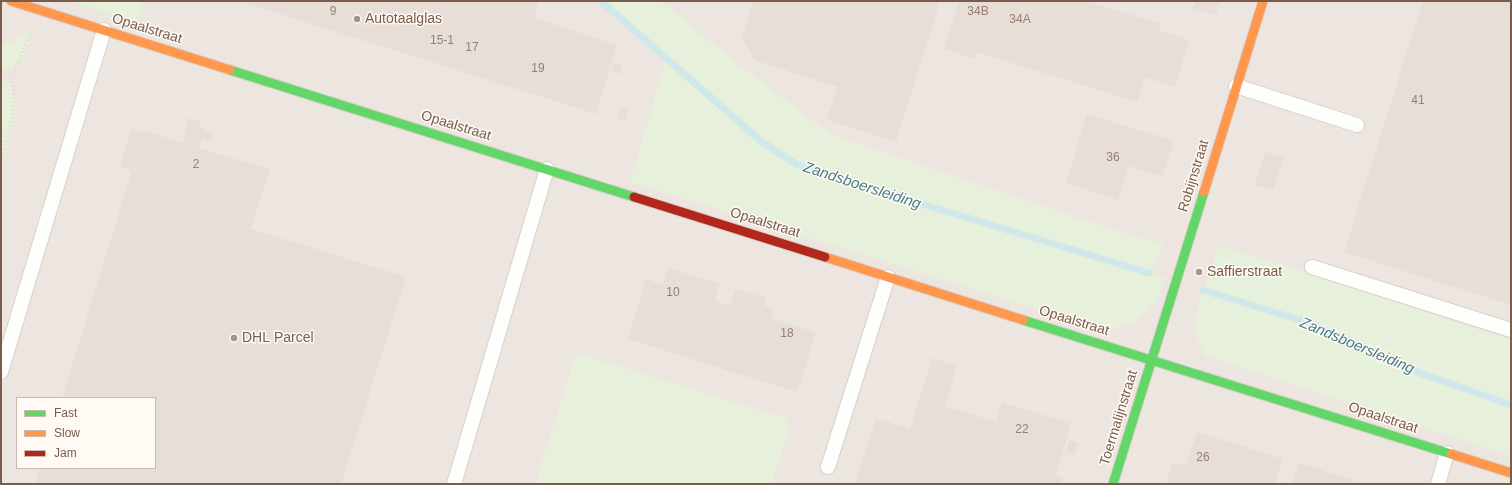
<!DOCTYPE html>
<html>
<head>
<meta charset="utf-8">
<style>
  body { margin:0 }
  #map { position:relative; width:1512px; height:485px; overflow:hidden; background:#f9f5f0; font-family:Arial,sans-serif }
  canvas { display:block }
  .frame { position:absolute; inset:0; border:2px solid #7a5c4d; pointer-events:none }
  .legend { position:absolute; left:16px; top:397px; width:140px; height:72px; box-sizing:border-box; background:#fffaf3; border:1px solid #cabbb1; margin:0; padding:5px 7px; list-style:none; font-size:12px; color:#7a5c4d }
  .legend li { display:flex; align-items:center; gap:8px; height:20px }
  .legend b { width:20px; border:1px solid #cabbb1 }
</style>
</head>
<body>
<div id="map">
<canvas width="1512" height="485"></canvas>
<div class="frame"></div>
<ul class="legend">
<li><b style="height:5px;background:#63d668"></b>Fast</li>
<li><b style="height:5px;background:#ff974d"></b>Slow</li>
<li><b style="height:5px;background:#b3261e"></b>Jam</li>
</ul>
</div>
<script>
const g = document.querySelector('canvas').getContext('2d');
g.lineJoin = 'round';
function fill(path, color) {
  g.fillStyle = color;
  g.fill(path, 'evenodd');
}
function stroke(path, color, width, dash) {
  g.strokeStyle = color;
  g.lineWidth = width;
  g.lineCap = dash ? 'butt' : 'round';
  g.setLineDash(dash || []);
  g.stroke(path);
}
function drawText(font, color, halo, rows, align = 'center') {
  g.font = font + ' Arial,sans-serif';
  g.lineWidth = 3;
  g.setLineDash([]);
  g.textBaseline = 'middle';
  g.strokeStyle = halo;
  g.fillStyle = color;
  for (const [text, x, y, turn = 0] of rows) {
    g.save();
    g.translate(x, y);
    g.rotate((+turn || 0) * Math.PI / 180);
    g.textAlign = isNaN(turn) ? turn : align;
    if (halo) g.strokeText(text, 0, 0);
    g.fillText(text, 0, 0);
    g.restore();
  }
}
const industrial = new Path2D(`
  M1,1h1510v483h-1510zM17,398h138v70h-138z`);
const green = new Path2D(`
  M72,1h72l-8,22z
  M601,1h60l63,52 106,81 257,87 77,24 -15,28 16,5 -8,23 -12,14 -12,8 -14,5h-22l-467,-146 36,-123z
  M30,30c-3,17 -6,40 -29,39v-21z
  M1,78l10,7 6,20 -10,44 -6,17z
  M1219,246l83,25 209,69v116l-307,-100 -7,-19 -2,-15 8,-32z
  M576,353l209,65 4,12 -18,54h-236z`);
const stream = new Path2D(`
  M601,1l161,141 34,22 39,15 97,28 217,66
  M1203,290l103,32 51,22 63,29 91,32`);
const building = new Path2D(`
  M239,1h300l-5,17 83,27 -21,69z
  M753,1h187l-44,141 -69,-22 11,-33 -84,-27 -12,-22z
  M959,1h127l75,23 -2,6 30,10 -14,47 -30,-10 -8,25 -160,-50 -2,7 -31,-10z
  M1196,1h24l-1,2 2,1 -1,3 -2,-1 -2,9 -23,-7z
  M1423,1h88v304l-167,-53z
  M614,63l8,2 -2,9 -9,-2z
  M621,106l8,3 -3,12 -9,-3z
  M1087,114l87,27 -12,35 -34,-10 -10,34 -52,-17z
  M187,118l14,4 -2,5 14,7 -3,8 -8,-3 -3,9 71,22 -19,59 155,48 -65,207h-306l5,-16h115v-70h-93l70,-227 -12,-4 11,-38 13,4 1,-2 39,12z
  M1265,152l18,5 -10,33 -19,-5z
  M668,268l52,16 -5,17 15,5 6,-17 30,9 -2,7 10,3 -3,10 45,15 -19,59 -169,-53 18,-60 17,6z
  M932,358l25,8 -12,40 51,16 6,-20 69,22 -16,51 8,2 -2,7h-206l21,-66 34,11z
  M1197,432l86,27 -8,25h-109l7,-22 13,4z
  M1069,440l9,3 -4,12 -8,-3z
  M1299,463l65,21h-72z`);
const path = new Path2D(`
  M1,73l11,4
  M1,161l11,-44 2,-22 -2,-18 19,-46`);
const lane = new Path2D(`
  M1236,86l121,39
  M1312,267l199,63
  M1,372l103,-342
  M828,467l60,-190
  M454,484l93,-315
  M1438,484l9,-31`);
const fast = new Path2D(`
  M230,70l404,127
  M1023,320l428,134
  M1113,484l91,-292`);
const slow = new Path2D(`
  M11,1l219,69
  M1204,192l59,-191
  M825,257l198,63
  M1451,454l60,19`);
const jam = new Path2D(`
  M634,197l191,60`);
const markers = [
  [357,19,4,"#a69286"],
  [1199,272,4,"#a69286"],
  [234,338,4,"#a69286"]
];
const numberNames = [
  ["9",333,12],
  ["34B",978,12],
  ["34A",1020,20],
  ["15-1",442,41],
  ["17",472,48],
  ["19",538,69],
  ["41",1418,101],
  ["36",1113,158],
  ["2",196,165],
  ["10",673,293],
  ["18",787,334],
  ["22",1022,430],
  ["26",1203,458]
];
const poiNames = [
  ["Autotaalglas",365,19],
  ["Saffierstraat",1207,272],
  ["DHL Parcel",242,338]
];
const streetNames = [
  ["Opaalstraat",147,29,17],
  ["Opaalstraat",456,126,17],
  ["Robijnstraat",1194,176,-73],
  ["Opaalstraat",765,223,17],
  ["Opaalstraat",1074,321,17],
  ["Toermalijnstraat",1119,418,-73],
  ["Opaalstraat",1383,418,18]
];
const waterNames = [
  ["Zandsboersleiding",862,186,18],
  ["Zandsboersleiding",1357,346,23]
];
fill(industrial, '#ede5e0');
fill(green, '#e7f0db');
stroke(stream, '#d0e8ea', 7);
fill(building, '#e6ded7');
stroke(lane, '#d7d1cb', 16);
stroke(fast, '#d9d2cb', 11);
stroke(slow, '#d9d2cb', 11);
stroke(jam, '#d9d2cb', 11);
stroke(path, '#dcd5d0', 2.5, [1, 3]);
stroke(lane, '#fefefd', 14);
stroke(fast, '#63d668', 9);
stroke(slow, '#ff974d', 9);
stroke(jam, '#b3261e', 9);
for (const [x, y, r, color] of markers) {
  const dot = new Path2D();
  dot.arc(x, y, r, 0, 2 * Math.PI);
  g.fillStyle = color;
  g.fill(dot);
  stroke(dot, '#fffaf3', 1.5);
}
drawText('12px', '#977e72', null, numberNames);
drawText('14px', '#7a5c4d', '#fffaf3', poiNames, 'left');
drawText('14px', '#7a5c4d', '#fffaf3', streetNames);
drawText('italic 15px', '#437c86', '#fffaf3', waterNames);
</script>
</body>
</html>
